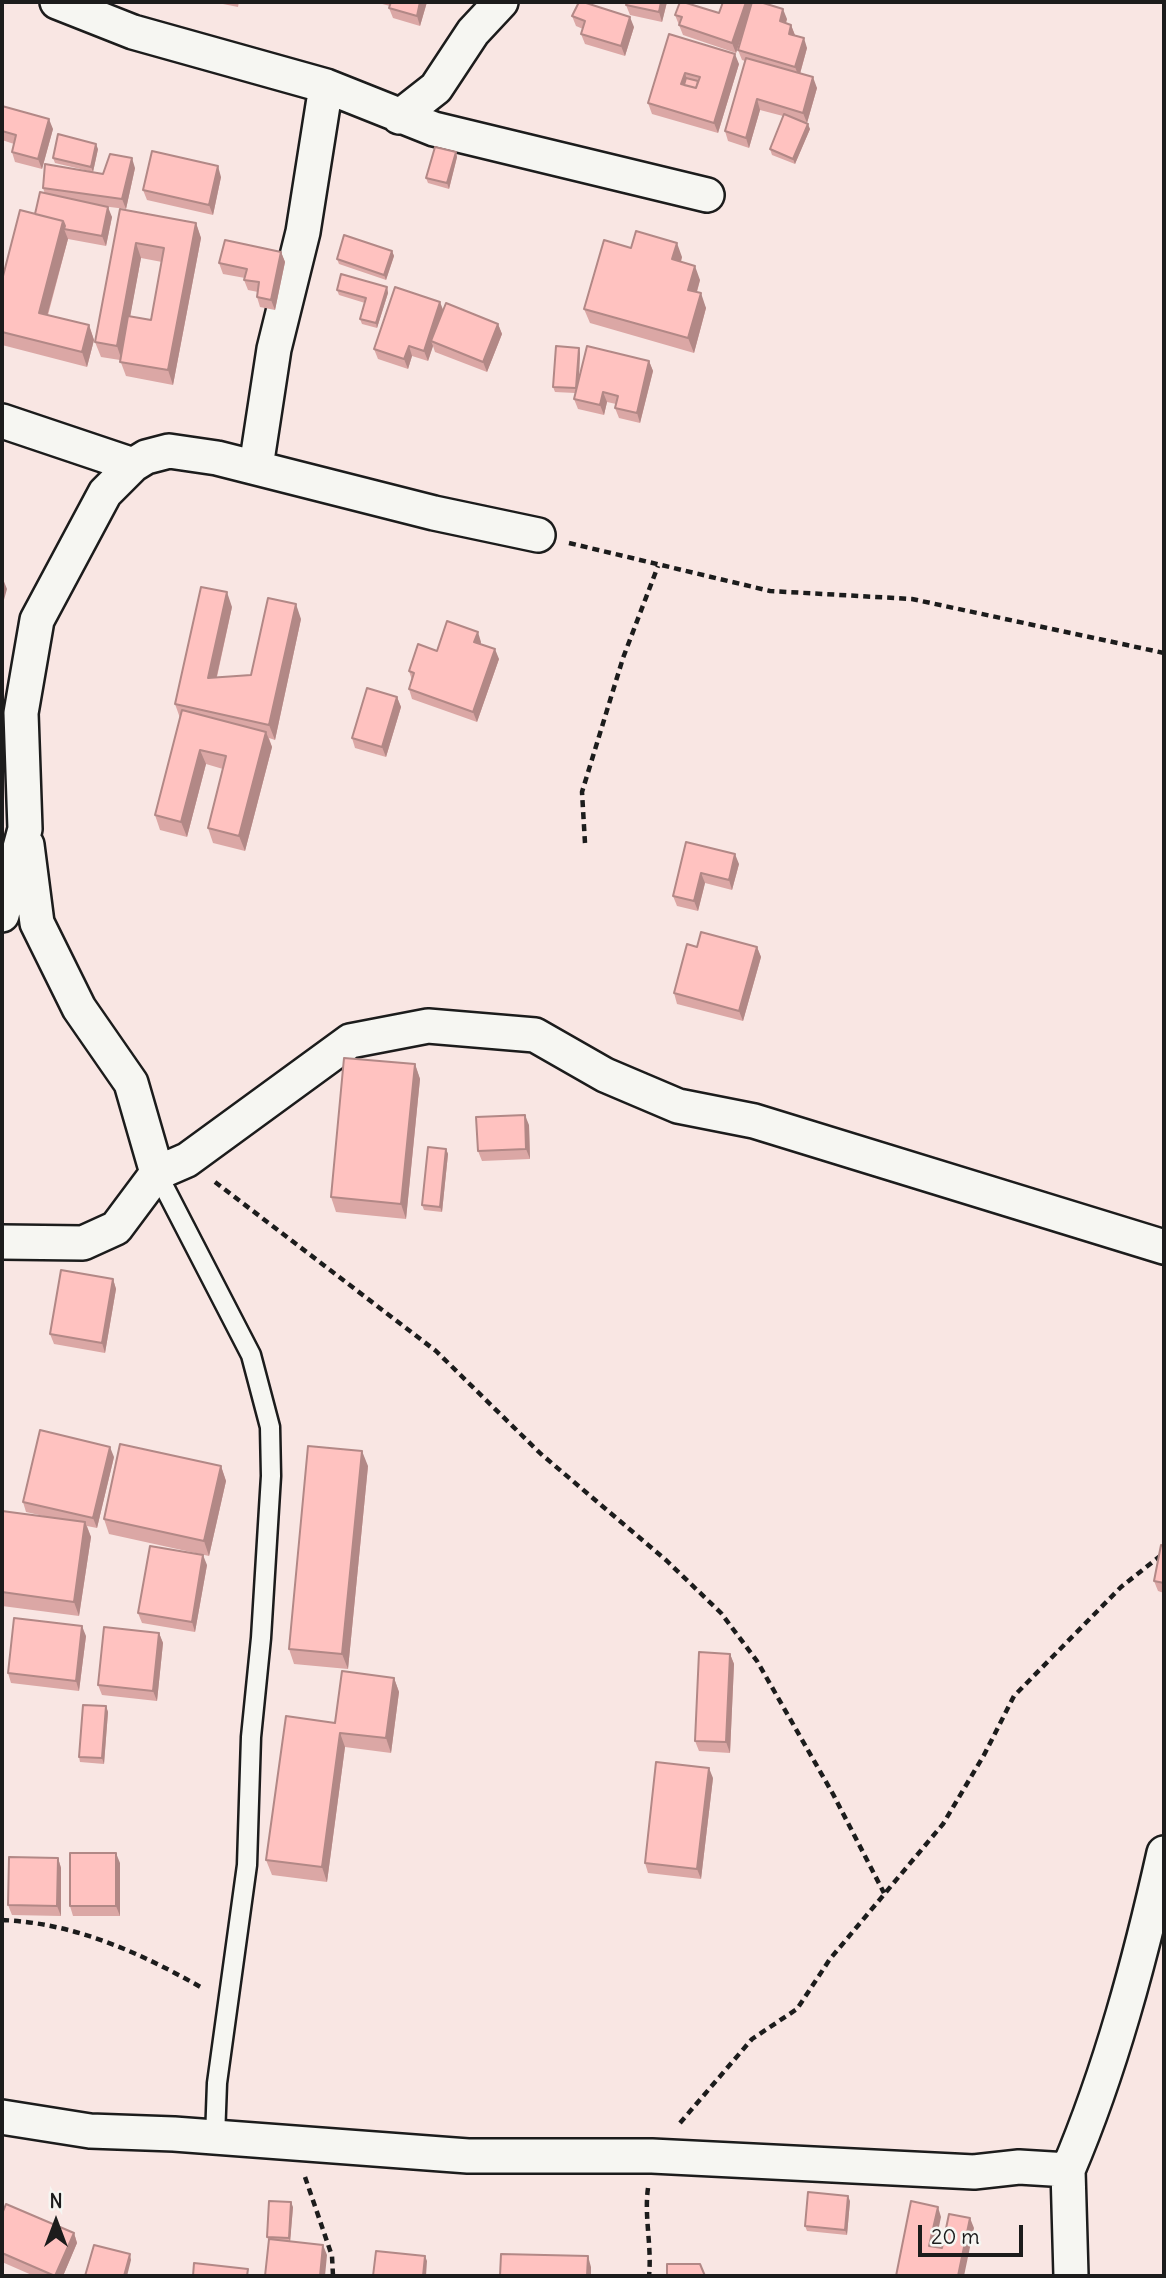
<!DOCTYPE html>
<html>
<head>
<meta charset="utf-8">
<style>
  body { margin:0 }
  #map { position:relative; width:1166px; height:2278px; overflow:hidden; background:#f9e6e3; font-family:Delius,sans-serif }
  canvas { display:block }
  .frame { position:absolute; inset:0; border:4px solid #1c1c1c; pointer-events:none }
  .north { position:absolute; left:21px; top:2187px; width:70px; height:70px; -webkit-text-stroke:5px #f6f6f2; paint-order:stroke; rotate:0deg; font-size:19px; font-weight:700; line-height:28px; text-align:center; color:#1c1c1c }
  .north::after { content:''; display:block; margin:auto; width:24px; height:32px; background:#1c1c1c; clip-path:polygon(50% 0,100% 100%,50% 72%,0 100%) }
  .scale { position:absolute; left:918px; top:2225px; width:105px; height:32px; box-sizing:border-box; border:4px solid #1c1c1c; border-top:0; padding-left:9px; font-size:21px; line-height:24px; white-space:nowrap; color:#1c1c1c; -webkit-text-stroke:5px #f6f6f2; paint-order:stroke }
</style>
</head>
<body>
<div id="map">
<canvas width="1166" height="2278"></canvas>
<div class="frame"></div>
<div class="north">N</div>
<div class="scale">20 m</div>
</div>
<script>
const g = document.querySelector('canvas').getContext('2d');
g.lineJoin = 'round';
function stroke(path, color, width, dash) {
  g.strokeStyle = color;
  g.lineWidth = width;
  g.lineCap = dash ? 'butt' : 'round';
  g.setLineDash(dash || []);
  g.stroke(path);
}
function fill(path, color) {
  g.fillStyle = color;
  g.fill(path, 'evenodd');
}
const path = new Path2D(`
  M569,543l201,48 142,8 252,54
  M585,843l-3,-51 41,-134 35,-92
  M215,1182l221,169 105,103 126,107 54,52 36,48 76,133 51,99
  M2,1920c73,3 139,33 202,69
  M680,2123l72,-84 45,-30 33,-50 113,-135 41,-69 30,-59 107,-109 43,-34
  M305,2177l27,79 1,20
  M648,2188c-4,29 4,58 1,88`);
const service = new Path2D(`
  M157,1173l94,182 19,72 1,49 -10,162 -10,99 -4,128 -30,218 -2,55`);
const minor = new Path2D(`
  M57,2l76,30 193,54 108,43 273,66
  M399,117l37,-29 37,-56 28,-30
  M2,421l131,44
  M256,467l18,-118 29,-117 23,-146
  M27,845l10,78 42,85 52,75 26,90
  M2,915l23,-86 -4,-116 16,-93 68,-127 28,-28 13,-8 23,-6 48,7 217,55 104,22
  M2,1242l81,1 33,-15 41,-55 30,-13 163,-119 78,-15 107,9 70,40 73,31 76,15 410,126
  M2,2117l88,14 84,3 294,22h184l322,16 45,-5 49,3 3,106
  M1068,2170c43,-101 72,-210 96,-317`);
const wall = new Path2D(`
  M213,2h26l-1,5z
  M375,2h52l-7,24 -27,-8 -4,-10 1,-2z
  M627,2h40l-5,20 -32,-7 -4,-10z
  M719,13l68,6 -1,4 5,2 4,11 12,12 -7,26 17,14 -10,35 -6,-2 9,8 -15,35 -23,-9 -2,-6 13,-33 -23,-6 -11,38 -21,-7 -3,-10 20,-70 -3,-1 -4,-10 9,-30 -11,33 -53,-18 -8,-20z
  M572,16l62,11 -9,29 -40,-12 -4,-10 2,-5 -7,-3z
  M669,34l70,30 -21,69 -66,-19 -4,-11z
  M2,106l51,23 -11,40 -27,-7 -3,-10 2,-8 -12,-4z
  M98,149l-5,23 -38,-9 -2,-5z
  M456,152l1,5 -8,32 -21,-6 -2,-5z
  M135,168l-9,41 -24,-3 10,11 -6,29 -38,-7 -20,76 41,10 5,15 -7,27 -85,-22v-65l43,-86 -2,-6z
  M221,177l-8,38 -66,-15 -4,-10z
  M120,209l76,14 5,15 -28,147 -47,-9 -6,-16 -19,-3 -6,-15zM141,258l21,4 -11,58 -21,-4z
  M631,248l51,9 -1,5 19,18 -3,12 9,16 -12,45 -104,-30 -6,-14z
  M392,251l2,5 -8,24 -47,-16 -2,-5z
  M281,252l4,10 -10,48 -15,-3 -3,-10 1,-5 -10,-2 -4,-10 1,-2 -22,-4 -4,-11z
  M387,287l1,6 -11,35 -15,-4 -2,-5 5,-16 -26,-8 -2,-5z
  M443,310l55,14 4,10 -15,38 -52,-20 -2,-6 -5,15 -16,-5 -4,13 -30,-10 -4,-10z
  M579,348l1,5 -1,26 70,-18 4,10 -13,52 -21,-5 -4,-10 1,-4 -9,-2 -3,13 -26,-6 -4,-10 1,-6 -20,-1 -2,-5z
  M232,607l-15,70 34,-2 50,-56 -26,121 -6,-2 3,9 -27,104 -32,-8 -5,-15 15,-59 -17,-5 -19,73 -27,-7 -5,-15 25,-97 -5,-14z
  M481,642v2l18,15 -22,63 -65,-23 -3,-10 3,-9 -3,-9 28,-20z
  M397,697l4,10 -15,50 -31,-9 -3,-10z
  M686,842l53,22 -7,26 -27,-7 -7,28 -21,-5 -4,-10z
  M697,947h60l4,10 -18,64 -66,-17 -3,-11z
  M415,1064l5,15 -14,140 -70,-7 -5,-15z
  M529,1125l1,34 -48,2 -4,-10z
  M446,1149l2,5 -6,58 -18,-2 -2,-5z
  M113,1279l3,10 -11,64 -51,-9 -4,-10z
  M114,1457l-17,71 -10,-2 4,11 -12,79 -77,-10v-95l46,6 -22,-5 -3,-10z
  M221,1466l5,15 -17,75 -100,-22 -5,-15z
  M368,1466l-20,203 -54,-5 -5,-15z
  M1164,1546v47l-6,-2 -4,-10z
  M207,1565l-12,67 -53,-9 -4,-10z
  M159,1633l4,10 -6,58 -55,-6 -4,-10z
  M86,1636l-7,55 -68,-8 -3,-10z
  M730,1654l4,10 -4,89 -31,-2 -4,-10z
  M394,1678l5,14 -8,61 -46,-6 -18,135 -55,-7 -6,-15 69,-137z
  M106,1706l2,6 -4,52 -24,-2 -1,-5z
  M713,1778l-12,101 -53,-6 -3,-10z
  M58,1858l3,10v48l-49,-1 -4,-10z
  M120,1863v53h-47l-3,-10z
  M850,2201l-3,34 -40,-4 -2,-5z
  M293,2207l-3,34 37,14 -58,-13 -2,-5z
  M2,2214l72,19 3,10 -14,33h-29l-32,-14z`);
const shadedWall = new Path2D(`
  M420,2h7l-7,24 -3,-10z
  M661,2h6l-5,20 -3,-10z
  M746,2h7l-17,51 -4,-10z
  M783,9l4,10 -4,13 -3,-11z
  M630,17l4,10 -9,29 -4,-10z
  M791,25l4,10 -2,9 -4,-10z
  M804,38l3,10 -8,29 -4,-10z
  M735,54l4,10 -21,69 -4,-10z
  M685,73l3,10 -2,7 -5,-6z
  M813,77l4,11 -10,35 -4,-10z
  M757,99l3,11 -11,38 -3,-10z
  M49,119l4,10 -11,40 -4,-10z
  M808,124l2,5 -15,35 -2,-5z
  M96,144l2,5 -5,23 -2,-5z
  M456,152l1,5 -8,32 -2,-6z
  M132,158l3,10 -9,41 -4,-10z
  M218,166l3,11 -8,38 -4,-10z
  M108,207l4,10 -6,29 -4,-10z
  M63,221l3,8h-2l4,10 -24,88 -5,-14z
  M196,223l5,15 -28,147 -5,-15z
  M136,243l5,15 -19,103 -5,-15z
  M677,243l5,14 -5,17 -5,-15z
  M392,251l2,5 -8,24 -2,-5z
  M281,252l4,10 -10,48 -4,-10z
  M695,266l5,14 -7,25 -5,-15z
  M387,287l1,6 -11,35 -1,-5z
  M701,293l5,15 -12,45 -6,-15z
  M440,302l4,10 -13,29 2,5 -5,15 -4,-10z
  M498,324l4,10 -15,38 -4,-10z
  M89,325l5,15 -7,27 -5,-15z
  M409,346l3,10 -4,13 -4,-10z
  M579,348l1,5 -2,41 -2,-6z
  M649,361l4,10 -13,52 -3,-10z
  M603,392l4,10 -3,13 -4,-10z
  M3,579l4,10 -5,18v-23z
  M227,592l5,15 -19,86 -5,-15z
  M296,604l5,15 -26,121 -6,-15z
  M478,632l3,10 -3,10 -4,-10z
  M495,649l4,10 -22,63 -4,-10z
  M397,697l4,10 -15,50 -4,-10z
  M266,732l6,15 -27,104 -6,-15z
  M200,750l6,14 -19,73 -6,-15z
  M735,854l4,10 -7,26 -3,-10z
  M701,873l4,10 -7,28 -4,-10z
  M757,947l4,10 -18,64 -4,-10z
  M415,1064l5,15 -14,140 -5,-15z
  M525,1115l4,10 1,34 -4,-10z
  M446,1149l2,5 -6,58 -2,-5z
  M113,1279l3,10 -11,64 -3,-10z
  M110,1447l4,10 -17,71 -4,-10z
  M362,1451l6,15 -20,203 -6,-15z
  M221,1466l5,15 -17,75 -5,-15z
  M85,1522l6,15 -12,79 -5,-14z
  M203,1555l4,10 -12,67 -3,-10z
  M82,1626l4,10 -7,55 -3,-10z
  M159,1633l4,10 -6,58 -4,-10z
  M730,1654l4,10 -4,89 -4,-11z
  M394,1678l5,14 -8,61 -5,-15z
  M106,1706l2,6 -4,52 -2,-6z
  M340,1733l5,14 -18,135 -5,-15z
  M709,1768l4,10 -12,101 -4,-10z
  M116,1853l4,10v53l-4,-10z
  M58,1858l3,10v48l-4,-10z
  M848,2196l2,5 -3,34 -2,-5z
  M291,2202l2,5 -3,36 -1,-5z
  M938,2207l3,10 -8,39 -4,-10z
  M970,2218l4,10 -10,48h-6z
  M74,2233l3,10 -14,33h-8z
  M323,2245l4,10 -2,21h-5z
  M130,2254l1,6 -4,16h-3z
  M425,2256l2,5 -1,15h-3z
  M588,2256l3,11v9h-4z`);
const building = new Path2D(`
  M391,2h29l-3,14 -28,-8z
  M579,2h4l47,15 -9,29 -40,-12 4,-13 -13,-5z
  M627,2h34l-2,10 -33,-7z
  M680,2h3l36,11 4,-11h23l-14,41 -53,-18 3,-8 -7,-2z
  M752,2h8l23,7 -3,12 11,4 -2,9 15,4 -9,29 -57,-17z
  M669,34l66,20 -21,69 -66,-20zM685,73l15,4 -4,11 -15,-4z
  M746,58l67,19 -10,36 -46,-14 -11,39 -21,-7z
  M686,78l12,3 -2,7 -12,-3z
  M2,106l47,13 -11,40 -26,-7 4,-17 -14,-4z
  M784,114l24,10 -15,35 -23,-10z
  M58,134l38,10 -5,23 -38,-9z
  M435,147l21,5 -9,31 -21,-5z
  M152,151l66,15 -9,39 -66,-15z
  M110,154l22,4 -10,41 -79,-11 2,-24 58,10z
  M40,192l68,15 -6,29 -38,-7 1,-3 -2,-5 -28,-7z
  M120,209l76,14 -28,147 -48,-8 8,-46 23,4 13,-72 -28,-5 -19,103 -22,-4z
  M20,210l43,11 -24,92 50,12 -7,27 -80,-20v-52z
  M636,231l41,12 -5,16 23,7 -7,24 13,3 -13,45 -104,-29 20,-69 27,8z
  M344,235l48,16 -8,24 -47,-16z
  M225,240l56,12 -10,48 -14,-3 2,-15 -15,-2 3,-11 -28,-6z
  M341,274l46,13 -11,36 -16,-4 6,-21 -29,-8z
  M395,287l45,15 -16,49 -15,-5 -5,13 -30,-10z
  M446,303l52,21 -15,38 -52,-21z
  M556,346l23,2 -3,40 -23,-1z
  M587,346l62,15 -12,52 -22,-5 3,-12 -15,-4 -3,13 -26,-6z
  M201,587l26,5 -19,86 43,-3 17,-77 28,6 -27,121 -94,-21z
  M447,621l31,11 -4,10 21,7 -22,63 -64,-23 5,-16 -5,-2 9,-27 19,7z
  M367,688l30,9 -15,50 -30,-9z
  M182,710l84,22 -27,104 -31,-8 18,-72 -26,-6 -19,72 -26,-7z
  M686,842l49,12 -6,26 -28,-7 -7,28 -21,-5z
  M701,932l56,15 -18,64 -65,-18 13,-49 10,3z
  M344,1058l71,6 -14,140 -70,-7z
  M525,1115l1,34 -48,2 -2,-34z
  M428,1147l18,2 -6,58 -18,-2z
  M61,1270l52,9 -11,64 -52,-9z
  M40,1430l70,17 -17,71 -70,-16z
  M120,1444l101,22 -17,75 -100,-22z
  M308,1446l54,5 -20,203 -53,-5z
  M2,1511l83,11 -11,80 -72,-10z
  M1161,1545l3,1v37l-10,-2z
  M150,1546l53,9 -11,67 -54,-9z
  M14,1618l68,8 -6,55 -68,-8z
  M104,1627l55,6 -6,58 -55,-6z
  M699,1652l31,2 -4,88 -31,-1z
  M342,1671l52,7 -8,60 -46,-5 -18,134 -56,-7 20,-144 49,7z
  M83,1705l23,1 -4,52 -23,-1z
  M656,1762l53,6 -12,101 -52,-6z
  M70,1853h46v53h-46z
  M9,1857l49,1 -1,48 -49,-1z
  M808,2192l40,4 -3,34 -40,-4z
  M269,2201l22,1 -2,36 -22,-1z
  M911,2201l27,6 -9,39 13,2 7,-34 21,4 -12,58h-62z
  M6,2204l68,29 -19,43 -53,-23v-39z
  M269,2239l54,6 -3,31h-55z
  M94,2245l36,9 -6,22h-39z
  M376,2251l49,5 -2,20h-50z
  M501,2254l87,2 -1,20h-87z
  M194,2263l54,6 -1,7h-54z
  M667,2264h33l5,12h-38z`);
stroke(service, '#1c1c1c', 23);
stroke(minor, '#1c1c1c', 38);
stroke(path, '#1c1c1c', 4.5, [7, 5]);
stroke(service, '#f6f6f2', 18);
stroke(minor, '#f6f6f2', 33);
fill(wall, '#dba7a5');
fill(shadedWall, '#b28886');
fill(building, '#ffc2c0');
stroke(building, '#b28886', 2);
</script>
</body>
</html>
